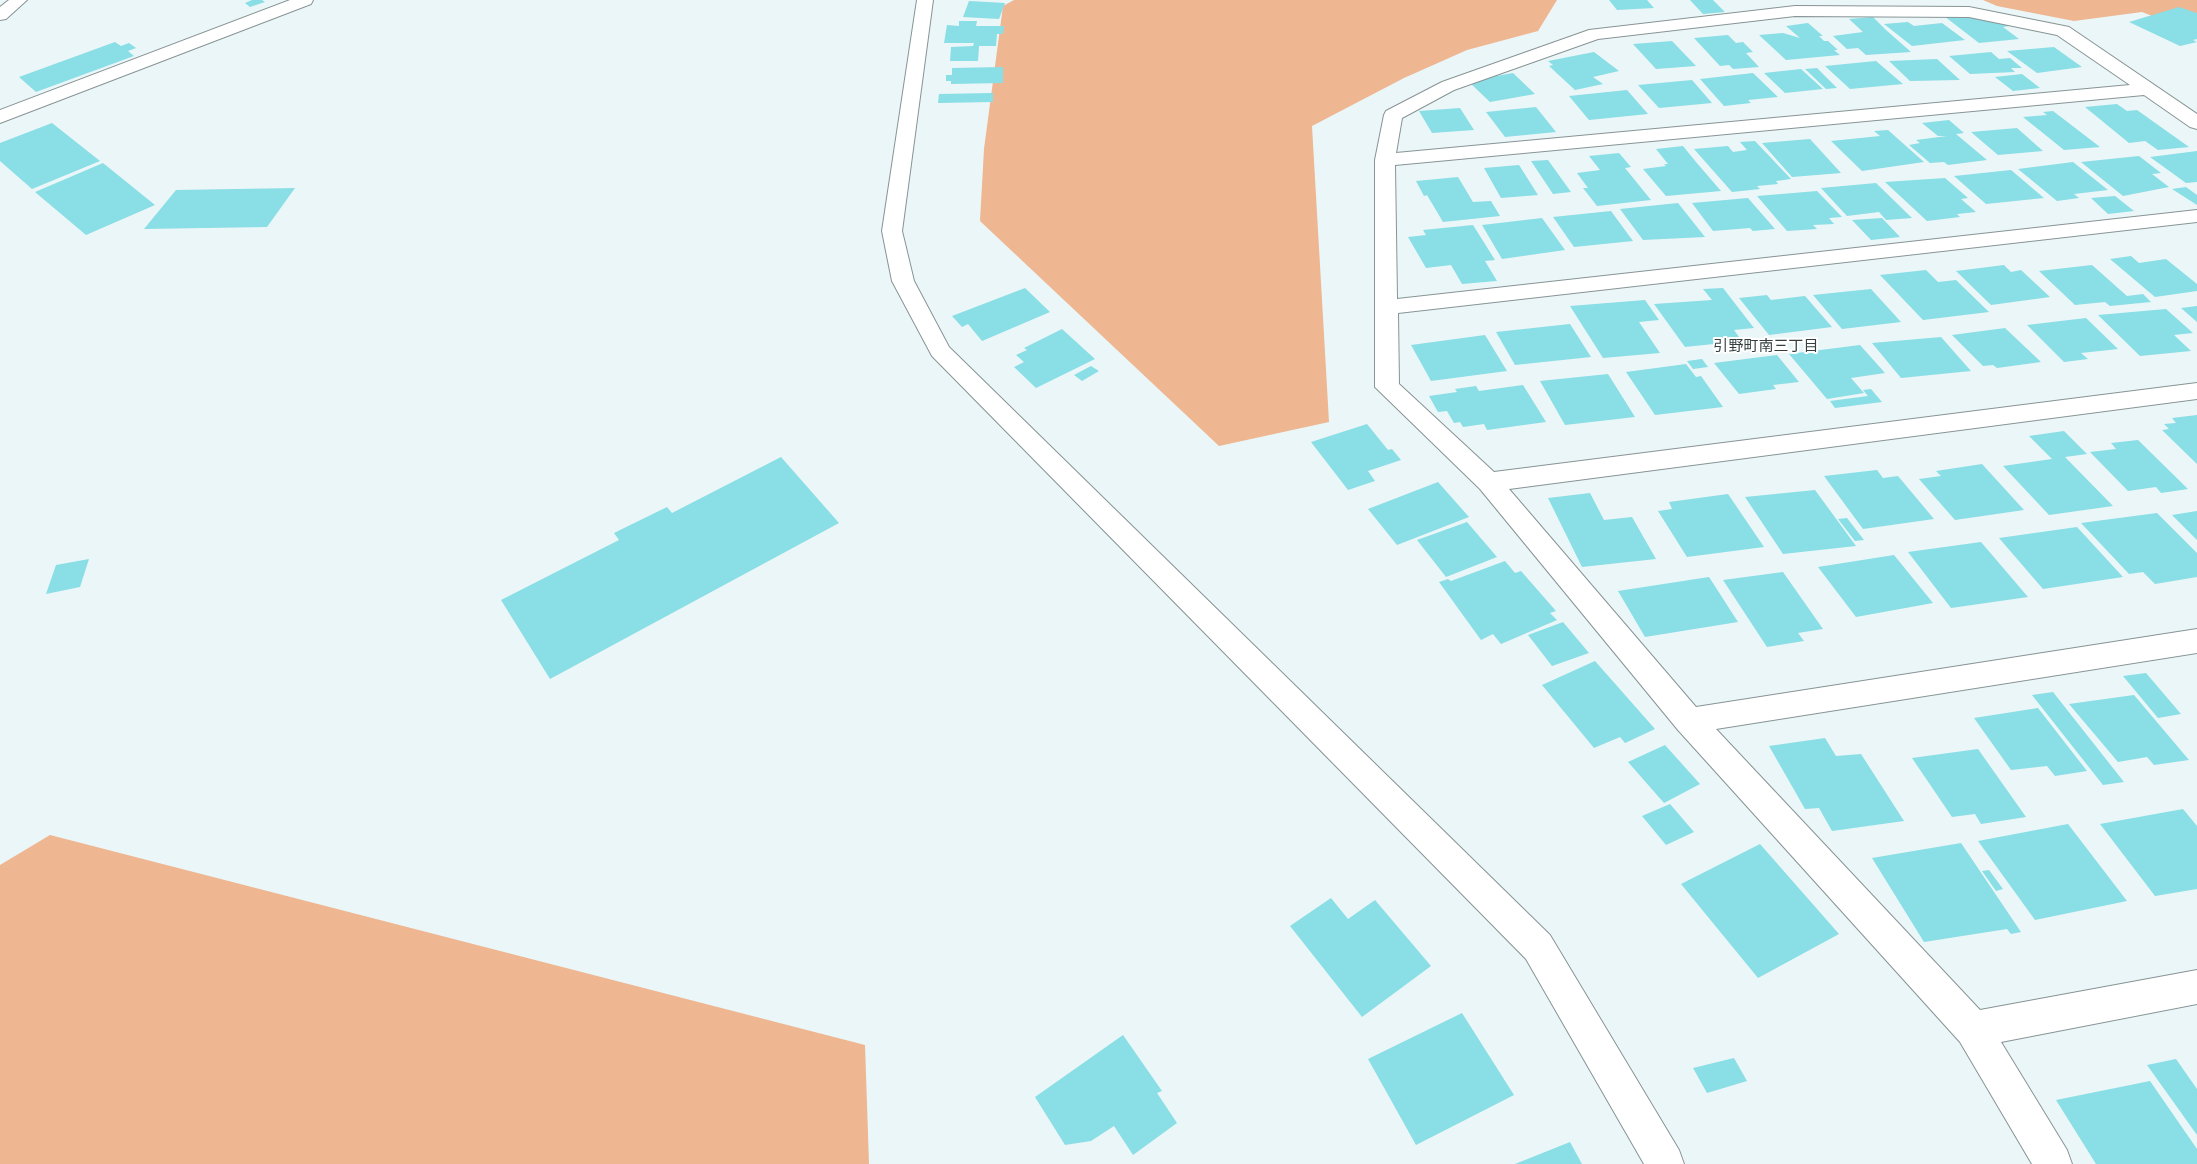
<!DOCTYPE html>
<html>
<head>
<meta charset="utf-8">
<style>
  body { margin:0 }
  canvas { display:block; background:#eaf6f7 }
</style>
</head>
<body>
<canvas width="2197" height="1164"></canvas>
<script>
const g = document.querySelector('canvas').getContext('2d');
g.lineJoin = 'round';
function fill(path, color) {
  g.fillStyle = color;
  g.fill(path, 'evenodd');
}
function stroke(path, color, width, dash) {
  g.strokeStyle = color;
  g.lineWidth = width;
  g.lineCap = dash ? 'butt' : 'round';
  g.setLineDash(dash || []);
  g.stroke(path);
}
function drawText(font, color, halo, rows, align = 'center') {
  g.font = font + ' Signika,"Noto Sans JP",sans-serif';
  g.lineWidth = 4;
  g.setLineDash([]);
  g.textBaseline = 'middle';
  g.strokeStyle = halo;
  g.fillStyle = color;
  for (const [text, x, y, turn = 0] of rows) {
    g.save();
    g.translate(x, y);
    g.rotate((+turn || 0) * Math.PI / 180);
    g.textAlign = isNaN(turn) ? turn : align;
    if (halo) g.strokeText(text, 0, 0);
    g.fillText(text, 0, 0);
    g.restore();
  }
}
const forest = new Path2D(`
  M1014,0h543l-19,31 -71,19 -63,28 -92,48 17,296 -110,24 -239,-225 4,-72 19,-143z
  M1983,0h214v34l-55,-22 -68,9 -77,-15z
  M50,835l815,210 4,119h-869v-299z`);
const building = new Path2D(`
  M252,0h10l3,2 -15,5 -5,-4z
  M1609,0h38l7,8 -37,2z
  M1690,0h23l12,12 -22,2z
  M969,1l36,2 -6,16 -36,-2z
  M2179,7l18,6v26l-4,1 4,2 -17,4 -51,-24z
  M1982,12l19,8 8,6 -6,1 16,12 -40,4 -35,-27z
  M1873,17l13,13 25,22 -45,3 -8,-7 -11,1 -14,-13 30,-4 -14,-13z
  M959,21h18l-1,5h28l-1,8h-6l-1,12h-17l-1,15h-28l1,-14 22,-1 1,-3h-30l3,-18 12,1z
  M1908,22l6,4 28,-3 23,17 -53,6 -28,-22z
  M1808,23l15,13h-4l5,5h4l10,9h-4l6,5 -54,5 -27,-25 24,-2 17,5 -14,-12z
  M1728,35l8,8 7,-1 10,10 -7,1 13,14 -26,2 -4,-4 -9,1 -26,-28z
  M1672,41l24,25 -40,3 -23,-25z
  M115,42l6,4 8,-3 7,5 -8,3 6,5 -98,36 -17,-15z
  M2054,47l28,20 -45,6 -30,-22z
  M1594,52l25,19 -26,6 10,7 -28,6 -26,-24 4,-1 -5,-4z
  M1991,52l8,7 11,-1 12,10h-11l4,4 -45,2 -21,-18z
  M1937,59l23,21 -50,1 -21,-20z
  M1876,61l27,23 -53,5 -25,-23z
  M1003,67v16l-52,1v-3h-5v-6h6v-7z
  M1817,68l20,20 -11,1 -21,-20z
  M1801,69l22,20 -38,4 -21,-20z
  M1513,73l22,21 -45,8 -22,-21z
  M1753,73l25,24 -30,3 3,3 -27,3 -24,-27z
  M2022,74l18,14 -27,3 -18,-14z
  M1692,80l20,23 -53,5 -21,-23z
  M1627,90l21,24 -59,6 -20,-24z
  M993,93v9l-55,1 1,-9z
  M2117,104l10,7 10,-1 52,37 -31,3 -13,-9 -16,2 -44,-36z
  M1536,107l20,25 -51,5 -19,-25z
  M1460,108l14,22 -42,3 -13,-22z
  M2053,111l47,36 -36,3 -41,-33 24,-2 -4,-3z
  M1949,120l15,13 -8,1 31,26 -39,5 -4,-3 -14,1 -21,-18 11,-2 -4,-3 31,-4h-9l-16,-13z
  M52,123l48,38 -68,28 -32,-28v-18z
  M2017,128l26,23 -45,4 -27,-23z
  M1888,130l36,32 -62,9 -31,-30 49,-5 -6,-5z
  M1810,139l31,34 -49,4 -30,-34z
  M1755,141l36,38 -15,2 2,3 -21,2 3,3 -28,3 -38,-43 34,-3 5,6 14,-2 -7,-8z
  M1683,146l13,16 25,29 -55,5 -23,-27 23,-3 -2,-2h4l-12,-15z
  M2197,151v31l-11,1 -36,-26z
  M1619,153l12,14 -6,1 26,32 -54,6 -14,-18h5l-11,-15 23,-3 -11,-14z
  M2139,156l22,17 -9,1 17,13 -46,9 -42,-34z
  M1548,160l23,32 -18,2 -22,-33z
  M2073,162l35,28 -34,4 5,4 -22,3 -39,-32z
  M103,163l52,42 -69,30 -51,-43z
  M1519,165l19,30 -37,3 -17,-30z
  M2011,170l33,28 -58,6 -32,-28z
  M1458,177l15,25 18,-1 9,15 -57,6 -16,-27 -3,1 -8,-15z
  M1945,178l23,20 -7,1 15,13 -19,2 3,3 -33,4 -42,-39z
  M1876,183l36,35 -26,2 -7,-8 -32,4 -26,-28z
  M2186,187l11,8v10l-25,-16z
  M295,188l-28,39 -123,2 32,-39z
  M1817,191l25,26 -13,1 5,6 -21,1 4,4 -30,2 -30,-35z
  M2115,196l19,15 -26,3 -17,-16z
  M1748,198l27,31 -22,2 -3,-3 -37,3 -21,-28z
  M1678,203l27,34 -62,3 -23,-31z
  M1611,211l22,30 -59,6 -21,-30z
  M1542,218l23,32 -63,9 -20,-34z
  M1882,218l18,19 -29,3 -19,-20z
  M1473,225l22,35 -10,1 12,20 -35,3 -11,-19 -25,3 -18,-31 18,-2 -3,-5z
  M2131,256l8,7 27,-4 31,25v7l-42,6 -45,-38z
  M2004,265l7,7 10,-2 29,27 -59,8 -35,-34z
  M2092,265l35,31 16,-2 8,8 -41,4 -5,-4 -30,3 -36,-34z
  M1926,270l12,12 18,-2 33,32 -66,8 -43,-45z
  M1025,288l25,24 -68,29 -14,-17 -6,3 -10,-11z
  M1723,288l31,40 -20,2 8,11 -57,6 -31,-43 58,-4 -9,-11z
  M1871,289l30,33 -59,7 -29,-34z
  M1767,295l4,5 34,-4 27,31 -63,8 -30,-37z
  M1645,300l14,20 -20,2 21,31 -57,5 -33,-52z
  M2197,306v16l-16,-14z
  M2166,309l27,24 -19,2 17,16 -51,5 -42,-41z
  M2086,318l32,31 -37,4 7,6 -24,3 -37,-37z
  M1570,324l21,33 -76,8 -19,-33z
  M2005,328l36,34 -44,6 -4,-3 -10,1 -31,-31z
  M1062,329l33,30 -59,29 -22,-21 10,-5 -8,-7 11,-5 -3,-2z
  M1485,335l22,36 -76,10 -20,-36z
  M1941,337l30,34 -70,7 -29,-35z
  M1860,345l25,28 -34,5 13,15 -37,6 -38,-45z
  M1777,355l22,27 -26,3 3,4 -37,5 -25,-31z
  M1702,359l6,8 -15,2 -6,-8z
  M1686,364l10,13 5,-1 22,31 -68,8 -29,-43z
  M1091,366l8,5 -17,10 -8,-6z
  M1608,374l27,43 -70,8 -25,-44z
  M1523,385l23,37 -59,8 -3,-6 -21,3 -3,-5 -6,1 -7,-12 -9,1 -9,-16 28,-4 -2,-3 21,-3 3,5z
  M1871,389l11,13 -47,6 -5,-7 38,-5 -5,-6z
  M2197,415v49l-35,-34 7,-1 -5,-5 12,-1 -4,-5z
  M1367,424l21,26 4,-1 9,11 -33,11 7,10 -27,9 -37,-48z
  M2064,431l23,23 -22,3 48,49 -64,9 -46,-49 49,-7 -23,-23z
  M2138,440l50,49 -27,4 -5,-6 -28,4 -38,-39 26,-3 -5,-6z
  M781,457l58,66 -289,156 -49,-79 118,-60 -5,-7 53,-26 5,6z
  M1982,464l42,46 -69,10 -36,-41 22,-3 -5,-5z
  M1877,470l6,8 15,-2 36,43 -71,10 -39,-53z
  M1438,482l31,35 -72,28 -29,-36z
  M1815,490l41,56 -73,8 -38,-57z
  M1590,493l14,27 28,-3 24,42 -74,8 -34,-69z
  M1728,494l36,53 -77,10 -29,-46 14,-2 -3,-7z
  M2197,511v29l-25,-25z
  M2157,513l40,40v24l-42,7 -12,-12 -14,2 -48,-51z
  M1847,518l17,22 -9,1 -17,-22z
  M1467,522l30,35 -51,20 -29,-37z
  M2077,527l46,50 -80,12 -44,-51z
  M1981,542l47,55 -77,11 -43,-56z
  M1894,555l39,48 -77,14 -38,-50z
  M89,559l-9,28 -34,7 10,-29z
  M1505,561l10,12 6,-2 35,40 -6,2 7,7 -56,24 -8,-10 -12,6 -42,-58 9,-3 3,2z
  M1783,572l40,57 -25,4 6,8 -37,6 -44,-67z
  M1709,577l29,45 -93,15 -27,-46z
  M1563,622l26,31 -37,13 -24,-31z
  M1595,661l60,68 -30,14 -5,-6 -26,11 -52,-63z
  M2146,673l35,41 -23,4 -35,-42z
  M2053,692l71,90 -21,3 -71,-90z
  M2134,695l55,65 -35,5 -7,-8 -29,5 -49,-58z
  M2038,708l49,63 -32,5 -8,-10 -36,4 -37,-52z
  M1825,738l11,18 25,-2 43,67 -72,10 -13,-23 -14,1 -36,-63z
  M1665,745l35,39 -36,19 -36,-41z
  M1978,749l48,68 -45,7 -6,-10 -23,3 -40,-59z
  M1670,804l24,28 -28,13 -24,-29z
  M2183,809l14,17v63l-42,7 -55,-72z
  M2068,824l59,77 -92,19 -57,-79z
  M1961,843l60,89 -10,2 -4,-5 -83,13 -52,-84z
  M1760,844l79,90 -81,44 -77,-94z
  M1989,870l14,19 -7,2 -14,-20z
  M1331,898l17,21 27,-19 56,66 -69,51 -72,-91z
  M1462,1013l52,82 -98,50 -48,-86z
  M1123,1035l39,56 -5,2 20,30 -44,32 -19,-29 -23,15 -26,4 -30,-48z
  M1734,1058l13,23 -40,12 -14,-25z
  M2176,1059l21,30v46l-50,-70z
  M2150,1081l47,68v15h-101l-40,-64z
  M1570,1142l12,22h-67z`);
const street = new Path2D(`
  M9,0h18l-21,19 -6,1v-13z
  M290,0h23l-2,4 -311,119v-13z
  M917,0h16l-31,231 12,50 35,66 601,588 129,215 5,14h-40l-118,-205 -594,-603 -40,-75 -10,-50z
  M1795,6l174,1 100,20 128,87v15l-7,-2 -46,-32 -749,70 2,134 800,-89v12l-799,91 1,71 95,88 703,-89v16l-688,90 187,218 501,-78v24l-481,76 264,281 217,-40v34l-196,38 66,108 5,14h-40l-72,-122 -282,-312 -198,-241 -105,-102v-227l9,-45 2,-4 56,-29 147,-52zM1795,16l174,1 88,18 73,50 -734,68 6,-35 52,-28 144,-51z`);
const neighbourhoodNames = [
  ["引野町南三丁目",1766,347]
];
fill(forest, '#eeb691');
fill(building, '#8adee5');
stroke(street, '#889495', 2);
fill(street, '#fff');
drawText('15px', '#353f40', '#fff', neighbourhoodNames);
</script>
</body>
</html>
